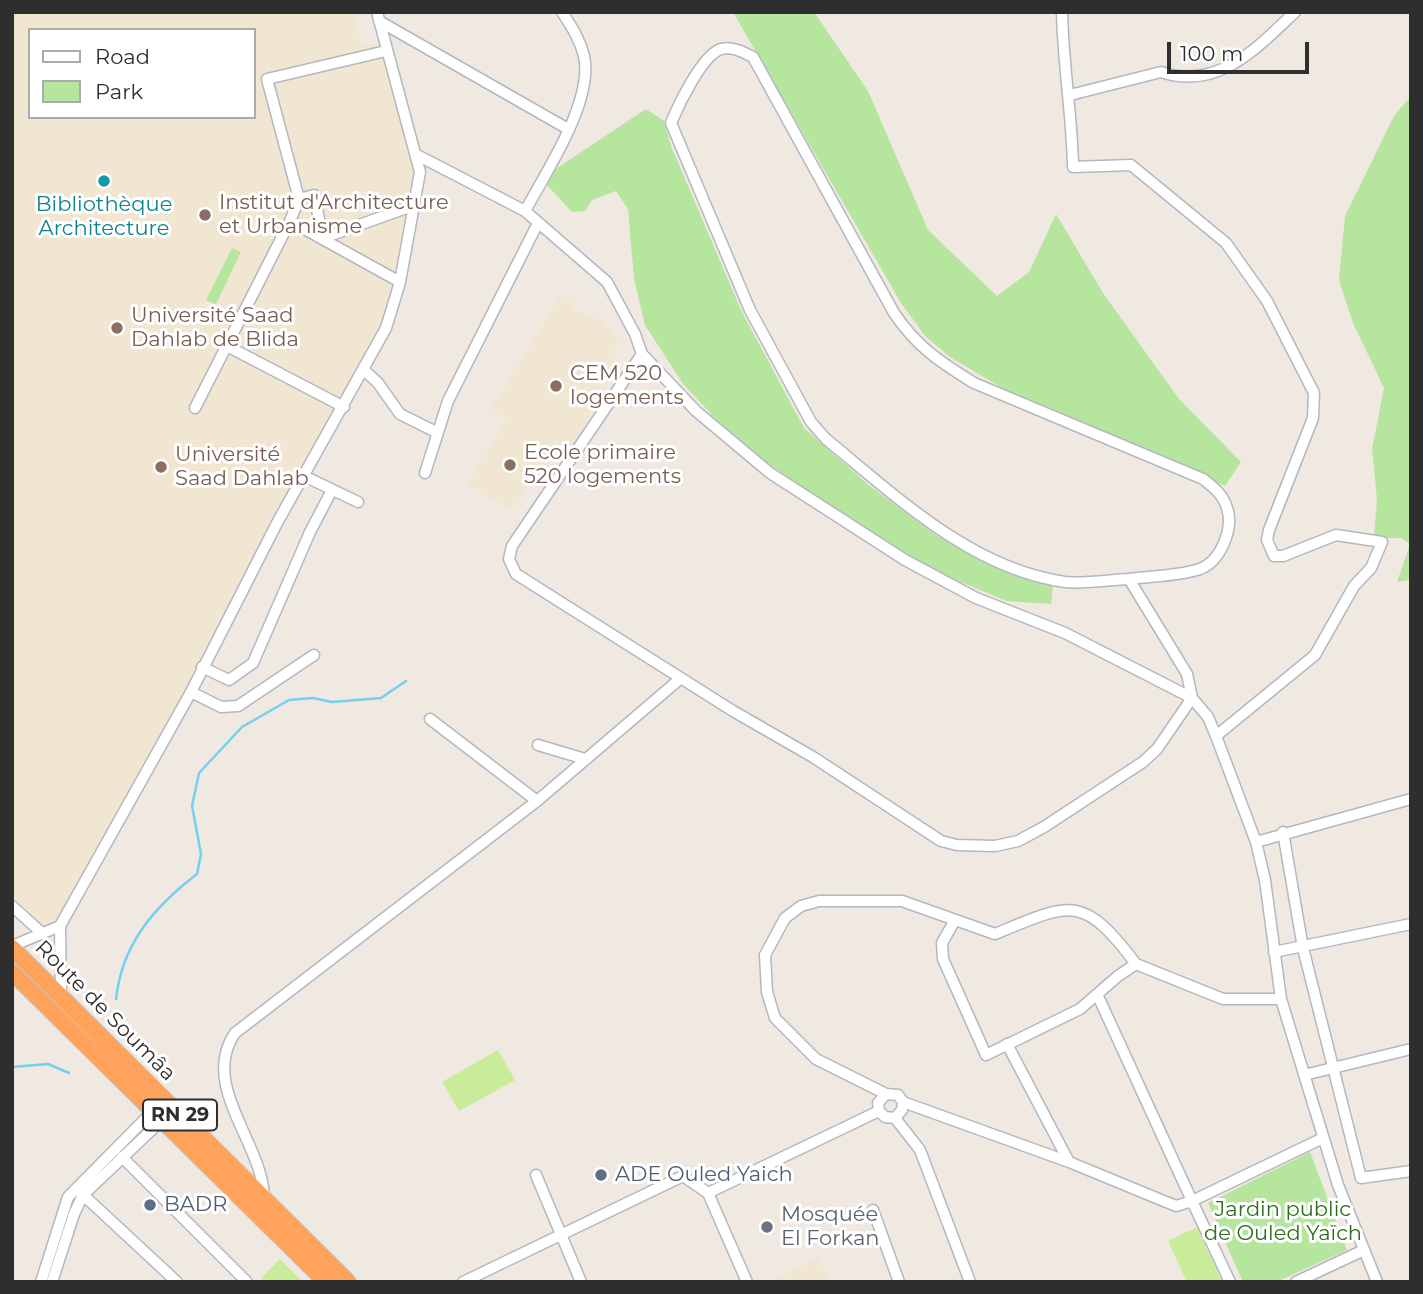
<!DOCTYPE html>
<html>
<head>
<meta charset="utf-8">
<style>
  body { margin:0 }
  #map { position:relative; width:1423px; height:1294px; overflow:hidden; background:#efe9e1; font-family:Montserrat,sans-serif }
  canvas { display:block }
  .frame { position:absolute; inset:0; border:14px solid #2e2e2e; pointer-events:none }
  .legend { position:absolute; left:28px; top:28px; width:228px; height:91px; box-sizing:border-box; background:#fff; border:2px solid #ababab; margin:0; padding:9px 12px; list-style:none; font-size:21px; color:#2e2e2e }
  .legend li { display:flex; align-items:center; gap:14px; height:35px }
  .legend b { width:35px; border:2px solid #ababab }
  .scale { position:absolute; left:1167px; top:42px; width:142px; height:32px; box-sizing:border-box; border:4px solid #2e2e2e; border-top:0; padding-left:9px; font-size:21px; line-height:24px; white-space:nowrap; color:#2e2e2e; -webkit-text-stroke:5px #fff; paint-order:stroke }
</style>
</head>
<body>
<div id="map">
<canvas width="1423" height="1294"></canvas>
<div class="frame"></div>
<ul class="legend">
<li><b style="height:9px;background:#fff"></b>Road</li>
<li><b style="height:19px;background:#b6e59e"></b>Park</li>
</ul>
<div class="scale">100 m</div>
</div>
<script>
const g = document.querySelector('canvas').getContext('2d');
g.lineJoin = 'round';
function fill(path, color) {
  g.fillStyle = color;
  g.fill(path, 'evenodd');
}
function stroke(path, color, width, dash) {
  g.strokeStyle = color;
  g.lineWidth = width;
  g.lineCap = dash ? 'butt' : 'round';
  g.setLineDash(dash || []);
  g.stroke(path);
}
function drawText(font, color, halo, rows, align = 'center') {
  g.font = font + ' Montserrat,sans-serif';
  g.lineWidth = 6;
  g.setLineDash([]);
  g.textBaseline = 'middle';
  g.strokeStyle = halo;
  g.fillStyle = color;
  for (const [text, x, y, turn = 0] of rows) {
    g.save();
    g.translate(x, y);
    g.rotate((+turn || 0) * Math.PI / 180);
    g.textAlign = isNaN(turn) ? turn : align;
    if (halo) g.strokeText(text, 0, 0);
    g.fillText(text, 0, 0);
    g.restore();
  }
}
const education = new Path2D(`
  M12,12h340l10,35 21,-5 37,130 -34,156 -326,598 -17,8 -31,-28zM30,30h224v87h-224z
  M560,296l12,6v6l28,12 17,17 -2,2 5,4 -7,10 6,9 -48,86 -14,-8 -46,71 -43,-27 38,-65 -15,-10z
  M819,1258l10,24h-64z`);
const green = new Path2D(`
  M733,12h81l54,79 60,139 69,66 32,-24 27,-58 47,79 76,106 62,63 -16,24 -216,-94 -59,-35 -24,-20 -25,-34z
  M1411,96v484l-14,2 13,-38 -8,-6h-28l3,-39 -5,-50 12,-61 -31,-65 -14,-43 6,-64 49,-100z
  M646,109l18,12 7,25 70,164 63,118 66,58 67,50 84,41 32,8 -2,19 -44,-3 -66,-27 -59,-32 -123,-85 -44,-39 -32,-34 -38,-59 -11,-46 -6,-70 -12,-18 -24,9 -7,11 -13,1 -26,-28 8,-14z
  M232,248l9,4 -25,52 -10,-4z
  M1310,1152l37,98 -71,32h-33l-35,-79z`);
const pitch = new Path2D(`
  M498,1050l17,30 -56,31 -17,-29z
  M1197,1227l25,55h-35l-19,-41z
  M280,1259l23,23h-37l-5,-4z`);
const stream = new Path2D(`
  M116,999c6,-55 38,-92 81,-125l4,-20 -9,-48 7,-33 43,-46 47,-27 24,-2 19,4 49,-4 25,-17
  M12,1067l36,-3 21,9`);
const minor = new Path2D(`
  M1062,12c1,52 10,102 11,155l58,-2 95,78 41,58 47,92 -1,25 -44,112 -2,10 7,16h9l53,-21 46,7 -11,26 -17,18 -39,69 -99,81
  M379,21l189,108
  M386,51l-119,28 32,120 -9,22 110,61
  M1070,95l91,-23c57,19 96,-24 134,-60
  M417,155l108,56 82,71 28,52 7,20 54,57 74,62 135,87 71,38 89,35 127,65 16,19 8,19 40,106 9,38 16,119 57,186 39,97
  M299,199l15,-4 9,43 89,-32
  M525,211c21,-39 69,-110 59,-155 -4,-17 -13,-30 -22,-44
  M227,346l117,61
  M642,354l-130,192 -3,13 7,15 217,137 80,46 128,84 16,4 38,1 23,-5 26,-14 99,-65 14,-13 35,-51 -5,-24 -58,-95c22,-3 50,-3 71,-10 21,-8 34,-41 27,-61 -4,-14 -14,-21 -24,-29l-229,-96c-34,-21 -57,-36 -80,-70l-141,-256c-10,-5 -21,-11 -32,-8 -19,6 -43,57 -50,74l79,187 61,112 15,17c70,57 145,130 239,143 20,2 43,-2 64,-3
  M364,370l14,13 22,31 36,18
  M195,408l95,-187
  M425,473l23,-72 90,-178
  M304,476l54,26
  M202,667l27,13 24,-17 57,-131 22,-42
  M191,692l30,15 17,-1 76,-51
  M430,719l107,82
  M538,745l47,14
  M1283,832l20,116 58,230 50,-7
  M1256,842l155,-43
  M12,906l31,28
  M955,920l-13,23 1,16 43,96 94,-46 38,-33 18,-12 87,35h58
  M12,946l48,-20
  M1274,952l137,-28
  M1097,994l95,207 131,-63
  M61,997l-1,-71 131,-234 86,-169 109,-195 14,-46 20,-110 -43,-160
  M1007,1044l62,118
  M1304,1075l107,-26
  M886,1094l-70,-35 -41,-41 -8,-26 -2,-37 20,-37 16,-12 18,-5h83l93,33c77,-32 88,-40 141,30
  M903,1102l166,60 107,44 16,-5 38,81
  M895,1118l7,-8 1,-8 -5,-7 -12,-1 -8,9 1,8 6,6 10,1 25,32 50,132
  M122,1157l125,125
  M536,1175l45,107
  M79,1191l98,91
  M708,1193l171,-82
  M264,1199c0,-55 -65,-113 -29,-166l302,-232 144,-123
  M873,1210l26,72
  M41,1282l27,-85 86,-87
  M52,1282l22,-68 9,-19 80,-76
  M463,1282l220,-106 25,17 39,89
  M1296,1282l68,-32`);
const highway = new Path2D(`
  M12,948l336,334
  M12,972l314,310`);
const markers = [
  [104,181,7,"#0f9aa8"],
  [205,215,7,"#8d6e63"],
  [117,328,7,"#8d6e63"],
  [556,386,7,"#8d6e63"],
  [510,465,7,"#8d6e63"],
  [161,467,7,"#8d6e63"],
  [601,1175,7,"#5c6f8a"],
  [150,1205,7,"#5c6f8a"],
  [767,1227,7,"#6b7280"]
];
const shields = [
  [180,1115,74]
];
const shieldNames = [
  ["RN 29",180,1115]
];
const educationNames = [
  ["Institut d'Architecture",219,203],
  ["et Urbanisme",219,227],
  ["Université Saad",131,316],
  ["Dahlab de Blida",131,340],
  ["CEM 520",570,374],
  ["logements",570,398],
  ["Ecole primaire",524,453],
  ["520 logements",524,477],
  ["Université",175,455],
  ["Saad Dahlab",175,479]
];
const cultureNames = [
  ["Bibliothèque",104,205],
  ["Architecture",104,229]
];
const streetNames = [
  ["Route de Soumâa",105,1011,45]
];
const serviceNames = [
  ["ADE Ouled Yaich",615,1175],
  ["BADR",164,1205]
];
const parkNames = [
  ["Jardin public",1283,1210],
  ["de Ouled Yaïch",1283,1234]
];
const worshipNames = [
  ["Mosquée",781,1215],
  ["El Forkan",781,1239]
];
fill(education, '#f0e6d1');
fill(green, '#b6e59e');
fill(pitch, '#c9ec9a');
stroke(stream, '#75cff0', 2.5);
stroke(minor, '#b4b7c1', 13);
stroke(highway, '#c9c9c9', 18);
stroke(minor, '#fff', 10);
stroke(highway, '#ffa35c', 16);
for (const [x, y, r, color] of markers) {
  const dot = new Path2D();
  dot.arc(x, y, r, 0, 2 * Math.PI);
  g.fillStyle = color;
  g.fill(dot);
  stroke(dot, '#fff', 2.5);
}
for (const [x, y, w] of shields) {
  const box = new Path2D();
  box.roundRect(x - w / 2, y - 15.5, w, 31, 5);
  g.fillStyle = '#fff';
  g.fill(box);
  stroke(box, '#2e2e2e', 2);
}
drawText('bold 19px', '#2e2e2e', null, shieldNames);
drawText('21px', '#785e54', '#fff', educationNames, 'left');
drawText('21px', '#0d838f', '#fff', cultureNames);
drawText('21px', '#2e2e2e', '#fff', streetNames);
drawText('21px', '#4e5e75', '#fff', serviceNames, 'left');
drawText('21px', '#2c6e1b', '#fff', parkNames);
drawText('21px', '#5b616d', '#fff', worshipNames, 'left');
</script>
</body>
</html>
